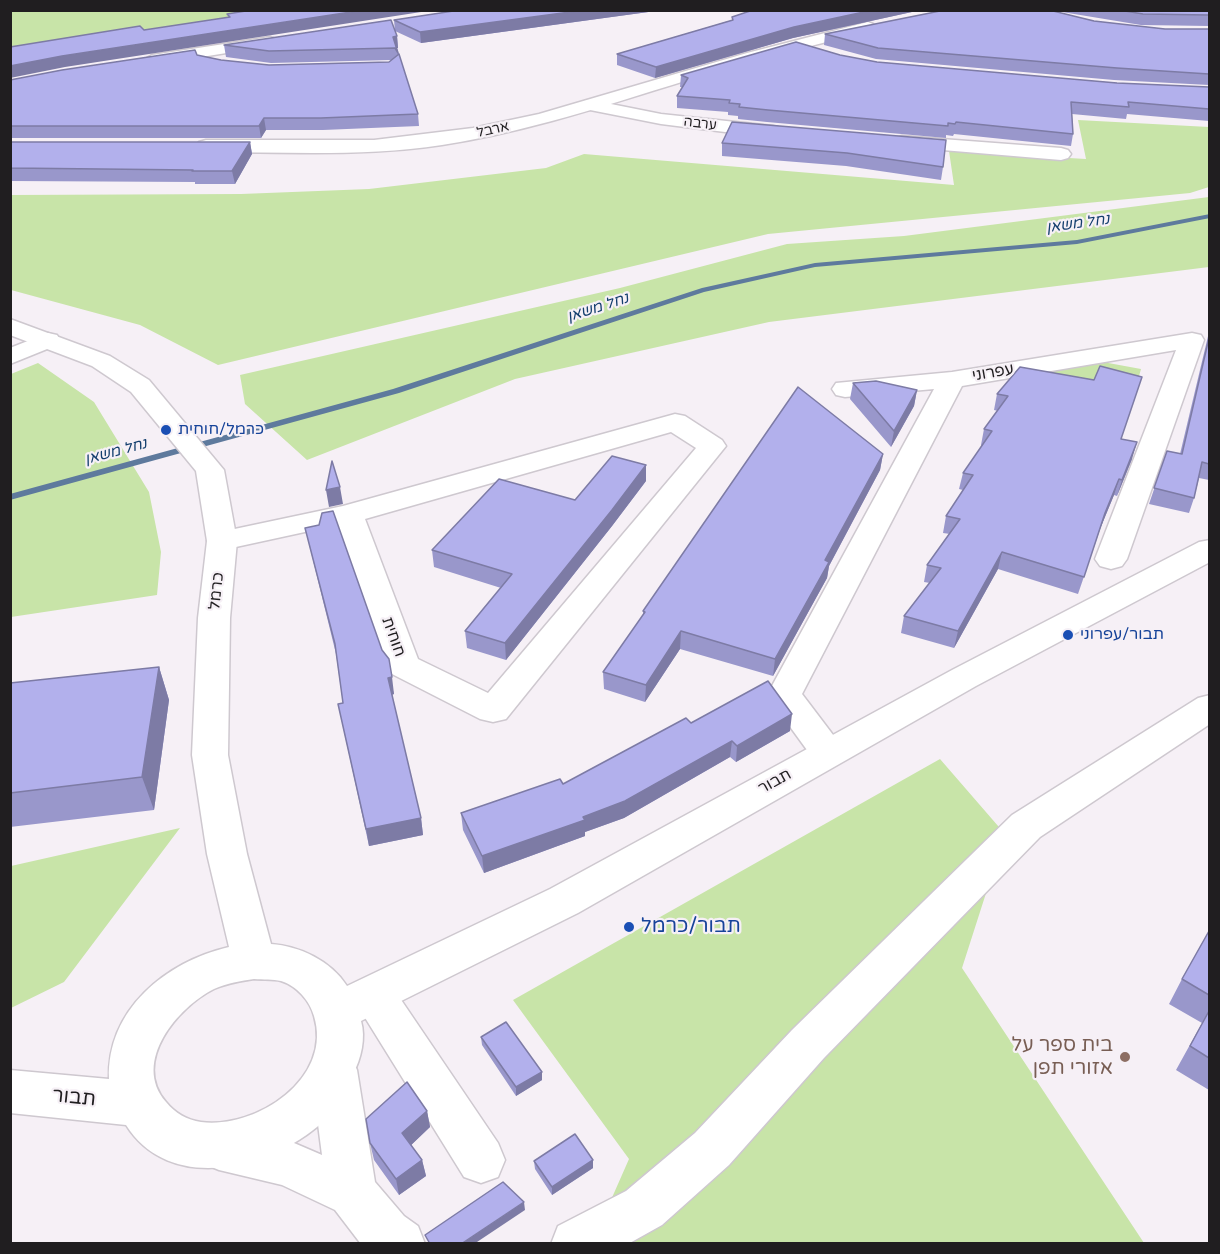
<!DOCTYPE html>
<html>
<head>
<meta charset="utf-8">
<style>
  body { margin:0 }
  #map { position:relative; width:1220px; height:1254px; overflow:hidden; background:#f6f0f6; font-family:"Varela Round",sans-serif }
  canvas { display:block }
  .frame { position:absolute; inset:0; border:12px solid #201e20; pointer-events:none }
</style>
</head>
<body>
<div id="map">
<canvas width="1220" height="1254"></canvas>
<div class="frame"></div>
</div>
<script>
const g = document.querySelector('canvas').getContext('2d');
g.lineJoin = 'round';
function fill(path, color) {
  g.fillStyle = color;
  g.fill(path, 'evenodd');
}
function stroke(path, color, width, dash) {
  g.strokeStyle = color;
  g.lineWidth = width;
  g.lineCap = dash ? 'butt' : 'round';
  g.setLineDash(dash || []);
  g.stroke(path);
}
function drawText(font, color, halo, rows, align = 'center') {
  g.font = font + ' "Varela Round",Heebo,sans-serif';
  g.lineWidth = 4.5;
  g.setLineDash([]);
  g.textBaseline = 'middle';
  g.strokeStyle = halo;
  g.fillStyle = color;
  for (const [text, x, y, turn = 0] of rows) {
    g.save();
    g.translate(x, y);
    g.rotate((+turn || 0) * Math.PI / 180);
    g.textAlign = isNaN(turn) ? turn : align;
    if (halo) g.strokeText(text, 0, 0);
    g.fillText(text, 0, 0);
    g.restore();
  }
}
const green = new Path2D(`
  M10,11h265l-264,38z
  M1078,120l131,7v60l-19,6 -422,41 -550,131 -78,-40 -129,-35 -1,-95 231,-1 128,-5 177,-21 38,-14 370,31 -5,-34 137,8z
  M1209,197v70l-440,55 -254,57 -208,81 -62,-56 -5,-29 380,-87 167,-44 117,-8z
  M1081,358l60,11 -5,18 -108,-14z
  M38,363l56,39 55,90 12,60 -4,43 -146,22v-243z
  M940,759l65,75 -43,134 182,275h-552l37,-84 -116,-159z
  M180,828l-116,154 -53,26v-142z`);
const stream = new Path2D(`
  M1210,214v4l-133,26 -262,23 -111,25 -305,101 -389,107v-6l383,-105 309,-101 113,-25 262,-23z`);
const minor = new Path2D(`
  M270,37l6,2 2,3 -2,3 -124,20 -8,-5 8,-5z
  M591,100l70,14 112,12 7,2 2,4 -2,4 -7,2 -112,-14 -76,-15 -3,-4 3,-4z
  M902,136l159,12 7,2 3,4 -3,4 -7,2 -166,-14 -2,-4 2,-4z
  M48,333l9,2 3,5 -3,5 -47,19v-16z
  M1192,333l9,2 3,5 -77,219 -5,7 -11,3 -11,-3 -5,-7 81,-209 -214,36 -160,308 44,58 -5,9 -13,4 -13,-4 -48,-66 167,-306 -89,8 -9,-2 -4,-6 4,-6 116,-11z
  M675,414l10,2 37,24 4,6 -220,273 -13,3 -13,-3 -88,-45 -5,-8 -50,-141 -115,25 -11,-2 -4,-7 4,-7 132,-28zM671,432l25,16 -208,245 -70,-34 -53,-140z
  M1210,695v29l-170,113 -216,221 -95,107 -67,60 -34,19h-77l7,-18 68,-35 69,-58 97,-103 220,-215 186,-117z
  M374,976l15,6 109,161 7,17 -7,17 -17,6 -17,-6 -105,-169 -7,-13 7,-13z
  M334,1049l16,6 7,15 18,112 29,34 14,10 7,18h-64l-26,-34 -53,-25 -63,-15 -17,-7 -7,-16 7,-16 17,-7 68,16 35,15 -11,-85 7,-15z`);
const tertiary = new Path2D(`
  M868,22l5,2 3,3 -3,3c-49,13 -100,25 -149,39 -94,28 -185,61 -282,76 -77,12 -158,7 -236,7l-7,-2 -3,-4 3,-4 7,-2h168l99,-12 66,-14 208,-61z
  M10,319l100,37 39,24 75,90 13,71 -7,77 -2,137 19,99 24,90c29,2 60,17 76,42l203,-97 402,-219 247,-128 11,-2v22l-234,124 -398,227 -217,108c5,17 0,38 -8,53 -9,20 -19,39 -36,53 -52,43 -148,66 -191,-2l-116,-12v-43l99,9c-2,-70 57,-117 120,-132l-22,-93 -15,-99 6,-137 9,-77 -11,-70 -65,-79 -39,-26 -82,-31zM254,979c9,1 19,0 27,2 16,5 29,20 33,35 19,62 -57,113 -113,106 -14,-2 -26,-9 -35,-20 -35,-40 12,-95 48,-113 13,-6 27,-8 40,-10z`);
const wall = new Path2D(`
  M460,10h203l-242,33 -26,-12 -1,-11z
  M753,10h168l-128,28 -138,40 -38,-13v-11l115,-34v-3z
  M1050,10h159v16l-68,-1z
  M1094,21l71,8h44v56l-95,-5 -238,-21 -52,-14 1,-11z
  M397,36l1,12h-1l21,66 1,12 -96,4h-57l-5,8h-251v-58l187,-25 24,5 48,5 120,-3 3,-2 -121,3 -45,-6 -2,-12z
  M840,55l37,7 240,21 92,4v34l-82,-7 -1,5 -54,-5 1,20 -2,12 -117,-12 -1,2 -7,-1v3l-179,-16 -29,-3v-3l-10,-1v-3l-51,-4v-12l5,-9h-2l1,-12z
  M732,122l211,45 -2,13 -95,-14 -124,-10v-13z
  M10,142h240l2,12 -17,30h-40v-2l-185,-1z
  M1209,332v148l-10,-2 -5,20 -5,15 -40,-9 18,-53 13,3z
  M1020,367l102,72 10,20 -15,37 -3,-1 -14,34 -22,65 -80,-25 -44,79 -53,-15 3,-17 26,-33 -6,-1 3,-17 23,-31 -7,-1 3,-17 17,-26 -4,-1 4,-16 19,-27 -1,-1 3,-16 14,-18 -4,-1 3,-16z
  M853,383l64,7 -3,16 -23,41 -41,-48z
  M883,454l-3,16 -51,96 -2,12 -54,98 -93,-27 -35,53 -41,-13 -1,-17 40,-56v-5z
  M646,481l-34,45 -106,134 -39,-12 -2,-17 36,-43 -67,-21 -2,-17 143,-50z
  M305,528l77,122 12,44 -2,1 29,123 2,17 -54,11 -31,-142 5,-1 -7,-49 -27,-110z
  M159,667l10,33 -15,110 -144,17v-144z
  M691,723l99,8 -54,31 -6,-5 -106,61 -39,14v4l-101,37 -21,-43 -2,-17 102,-29z
  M1209,931v159l-33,-20 26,-47 -33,-19 13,-25z
  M481,1037l61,35v8l-26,16 -34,-51z
  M427,1111l3,16 -19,18 11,15 4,16 -27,19 -25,-35 -4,-17z
  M534,1161l59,7 -41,27 -17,-26z`);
const shadedWall = new Path2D(`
  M364,10h70l-369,57 -55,11v-12l52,-10z
  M585,10h78l-242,33 -1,-11z
  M873,10h48l-128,28 -138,40 1,-11 138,-40z
  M397,36l1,12h-3l-2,-11z
  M264,118l2,12 -5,8 -2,-12z
  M250,142l2,12 -17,30 -3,-13z
  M917,390l-3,16 -23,41 3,-16z
  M1137,442l-5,17 -15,37 5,-16z
  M883,454l-3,16 -51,96 -2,12 -54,98 2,-17 50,-99z
  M646,465v16l-34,45 -106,134 -1,-17z
  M1119,479l-5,16 -14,34 -22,65 27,-81z
  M340,487l3,17 -14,3 -3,-17z
  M1002,552l-4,17 -44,79 4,-17z
  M681,631l-1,18 -35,53 1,-17z
  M159,667l10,33 -15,110 -12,-33z
  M392,677l2,17 -4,1 -2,-17z
  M792,714l-2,17 -54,31 1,-16z
  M732,741l-2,16 -106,61 -39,14v4l-101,37 -2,-17 101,-39z
  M421,818l2,17 -54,11 -3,-17z
  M542,1072v8l-26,16v-9z
  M427,1111l3,16 -24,23 -4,-17z
  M422,1160l4,16 -27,19 -3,-16z
  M593,1160v8l-41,27v-8z
  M524,1202l1,8 -51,34h-13z`);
const building = new Path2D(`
  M252,10h112l-302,46 -52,10v-19l130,-21 4,4 86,-13 -3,-3z
  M460,10h125l-165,22 -26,-12z
  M753,10h120l-79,17 -138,40 -39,-13 116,-34 -1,-3z
  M945,10h104l45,11 71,8h44v45l-92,-6 -239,-20 -53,-14z
  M1119,10h90v5l-66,-1z
  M391,20l6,16 -4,1 5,16 -3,-5 -126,3 -45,-6z
  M796,42l44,13 37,7 240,21 92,4v22l-81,-7 1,5 -58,-5 2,32 -117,-12 -1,2 -7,-1v3l-180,-16 -29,-3 1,-3 -11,-1 1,-3 -53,-4 11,-18 -7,-3z
  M195,50l2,5 24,5 48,5 120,-3 10,-8 19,60 -97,4h-57l-5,8h-249v-46l52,-10z
  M732,122l214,18 -3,27 -96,-14 -125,-10z
  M10,142h240l-18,29h-40l1,-1 -183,-2z
  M1209,338v126l-7,-2 -8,36 -40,-10 13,-37 15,3z
  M1100,366l42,11 -21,62 16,3 -15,38 -3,-1 -14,34 -21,64 -82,-25 -44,79 -54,-15 37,-48 -14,-3 33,-46 -14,-3 27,-41 -10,-2 29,-42 -8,-2 24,-33 -11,-2 23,-27 74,13z
  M876,381l41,9 -23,41 -41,-48z
  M798,387l85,67 -58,106 4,2 -54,97 -94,-28 -35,54 -43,-13 42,-60 -2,-1z
  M612,456l34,9 -34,45 -107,133 -40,-12 47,-57 -80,-24 67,-71 76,21z
  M332,461l8,26 -14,3z
  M333,511l49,139 7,9 3,18 -4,1 33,140 -55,11 -28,-125 5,-1 -8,-59 -30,-116 14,-3 3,-12z
  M159,667l-17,110 -132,16v-110z
  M768,681l24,33 -55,32 -5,-5 -107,60 -42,16 2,3 -103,36 -21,-43 99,-34 3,5 123,-66 5,5z
  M1209,931v64l-27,-16z
  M1209,1011v47l-19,-12z
  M506,1022l36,50 -26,15 -35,-50z
  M407,1082l20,29 -25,22 20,27 -26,19 -26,-36 -4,-24z
  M575,1134l18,26 -41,27 -18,-26z
  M503,1182l21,20 -63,42h-31l-5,-9z`);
const markers = [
  [166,430,6,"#1a4fb4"],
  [1068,635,6,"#1a4fb4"],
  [629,927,6,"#1a4fb4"],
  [1125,1057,6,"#8d6e63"]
];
const farStreetnames = [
  ["ערבה",700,124,7],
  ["ארבל",493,130,-12]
];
const farWaternames = [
  ["נחל משאן",1078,224,-8],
  ["נחל משאן",598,308,-18],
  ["נחל משאן",116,452,-15]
];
const streetNames = [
  ["עפרוני",993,373,-10],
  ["כרמל",217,591,-84],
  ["חוחית",393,637,70],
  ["תבור",775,782,-29]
];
const transitNames = [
  ["כרמל/חוחית",178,430],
  ["תבור/עפרוני",1080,635]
];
const nearTransitnames = [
  ["תבור/כרמל",641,927]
];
const nearEducationnames = [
  ["בית ספר על",1113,1046],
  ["אזורי תפן",1113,1069]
];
const nearStreetnames = [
  ["תבור",74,1098,6]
];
fill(green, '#c8e4a8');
fill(stream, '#5e7a9d');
stroke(minor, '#cec8cf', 3);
stroke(tertiary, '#cec8cf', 3);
fill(minor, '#fff');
fill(tertiary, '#fff');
fill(wall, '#9997cb');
fill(shadedWall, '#7d7ba5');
fill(building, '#b2b0ec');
stroke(building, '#7d7ba5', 1.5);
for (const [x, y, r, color] of markers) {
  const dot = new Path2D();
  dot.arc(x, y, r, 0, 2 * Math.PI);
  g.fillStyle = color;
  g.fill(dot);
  stroke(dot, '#f6f0f6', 2);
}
drawText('14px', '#201e20', '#f6f0f6', farStreetnames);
drawText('italic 15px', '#133e6d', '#f6f0f6', farWaternames);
drawText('16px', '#201e20', '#f6f0f6', streetNames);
drawText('16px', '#164399', '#f6f0f6', transitNames, 'left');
drawText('20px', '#164399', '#f6f0f6', nearTransitnames, 'left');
drawText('20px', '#785e54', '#f6f0f6', nearEducationnames, 'right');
drawText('20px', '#201e20', '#f6f0f6', nearStreetnames);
</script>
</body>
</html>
